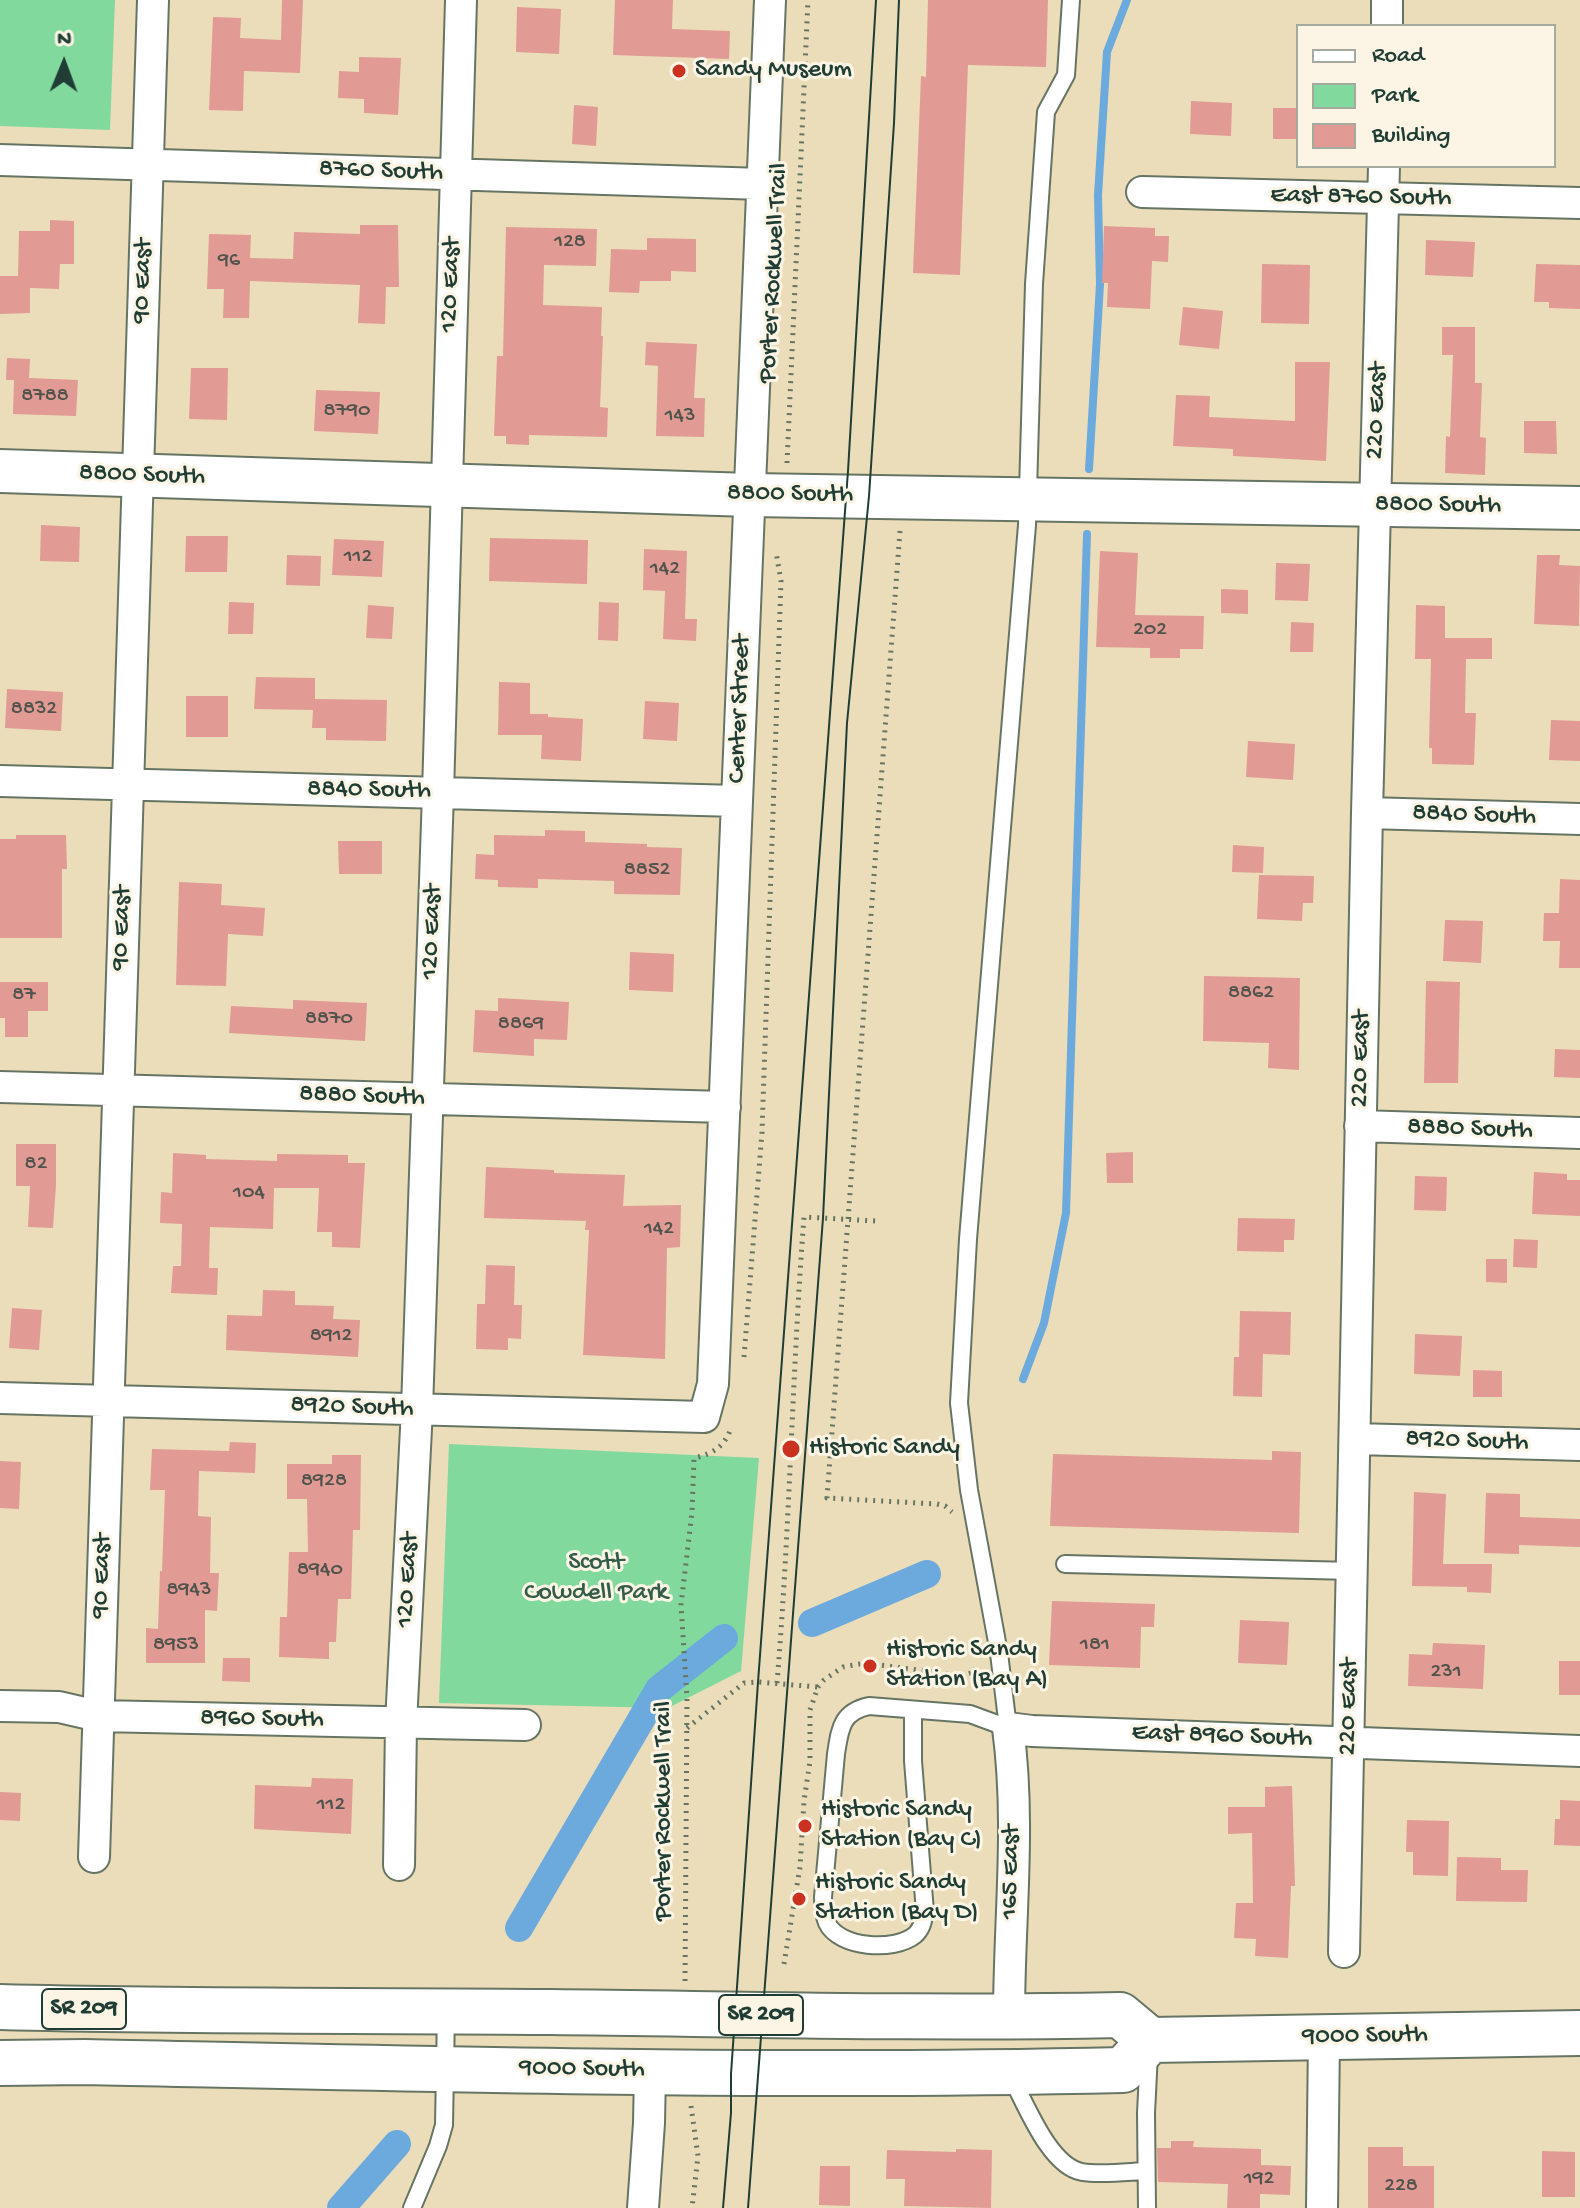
<!DOCTYPE html>
<html>
<head>
<meta charset="utf-8">
<style>
  body { margin:0 }
  #map { position:relative; width:1580px; height:2208px; overflow:hidden; background:#ebddb9; font-family:"Gochi Hand",sans-serif }
  canvas { display:block }
  .legend { position:absolute; left:1296px; top:24px; width:260px; height:144px; box-sizing:border-box; background:#fcf5e5; border:2px solid #a4ab9e; margin:0; padding:10px 14px; list-style:none; font-size:24px; color:#1f3d34 }
  .legend li { display:flex; align-items:center; gap:16px; height:40px }
  .legend b { width:40px; border:2px solid #a4ab9e }
  .north { position:absolute; left:24px; top:24px; width:80px; height:80px; -webkit-text-stroke:6px #fcf5e5; paint-order:stroke; rotate:1deg; font-size:22px; font-weight:700; line-height:32px; text-align:center; color:#1f3d34 }
  .north::after { content:''; display:block; margin:auto; width:28px; height:36px; background:#1f3d34; clip-path:polygon(50% 0,100% 100%,50% 72%,0 100%) }
</style>
</head>
<body>
<div id="map">
<canvas width="1580" height="2208"></canvas>
<ul class="legend">
<li><b style="height:10px;background:#fff"></b>Road</li>
<li><b style="height:22px;background:#81d99e"></b>Park</li>
<li><b style="height:22px;background:#e19b94"></b>Building</li>
</ul>
<div class="north">N</div>
</div>
<script>
const g = document.querySelector('canvas').getContext('2d');
g.lineJoin = 'round';
function fill(path, color) {
  g.fillStyle = color;
  g.fill(path, 'evenodd');
}
function stroke(path, color, width, dash) {
  g.strokeStyle = color;
  g.lineWidth = width;
  g.lineCap = dash ? 'butt' : 'round';
  g.setLineDash(dash || []);
  g.stroke(path);
}
function drawText(font, color, halo, rows, align = 'center') {
  g.font = font + ' "Gochi Hand",sans-serif';
  g.lineWidth = 6;
  g.setLineDash([]);
  g.textBaseline = 'middle';
  g.strokeStyle = halo;
  g.fillStyle = color;
  for (const [text, x, y, turn = 0] of rows) {
    g.save();
    g.translate(x, y);
    g.rotate((+turn || 0) * Math.PI / 180);
    g.textAlign = isNaN(turn) ? turn : align;
    if (halo) g.strokeText(text, 0, 0);
    g.fillText(text, 0, 0);
    g.restore();
  }
}
const green = new Path2D(`
  M0,0h115l-5,130 -110,-4z
  M449,1444l310,14 -18,213 -73,37 -229,-5z`);
const stream = new Path2D(`
  M1089,469l11,-185 -2,-89 9,-143 20,-52
  M1023,1379l21,-56 22,-110 21,-679`);
const canal = new Path2D(`
  M812,1623l115,-49
  M519,1928l140,-239 65,-51
  M341,2208l56,-64`);
const building = new Path2D(`
  M282,0h21l-3,73 -56,-2 -1,40 -34,-1 4,-93 28,1 -1,20 41,2z
  M615,0h58l-1,29 58,2 -1,28 -116,-4z
  M928,0h120l-2,67 -78,-2 -8,210 -47,-2 8,-197 5,1z
  M517,7l44,2 -2,45 -43,-2z
  M359,57l42,1 -3,57 -34,-2v-14l-26,-1 1,-27 20,1z
  M1191,101l41,2 -1,33 -41,-2z
  M574,105l24,2 -2,39 -24,-2z
  M1273,108h25v31h-25z
  M50,220l24,1v43h-14l-1,25 -29,-1v25l-30,1v-38h18l1,-45h31z
  M360,225h38l1,62h-13l-1,37 -27,-1 2,-38 -110,-4 -1,37h-26l1,-29h-17l2,-55 42,1 -1,23 43,1 1,-27 66,2z
  M1104,226l51,2v8h14l-1,26 -16,-1 -2,48 -43,-2 1,-24h-6z
  M506,227l91,2 -1,37 -52,-1 -1,40 59,2 -1,29h2l-3,71 8,1 -1,29 -78,-2v10l-23,-1v-8h-12l3,-80h6z
  M647,238l49,1v33l-25,-1v10h-31l-1,12 -30,-1 2,-43 36,1z
  M1426,240l49,2 -2,35 -48,-2z
  M1262,264l48,1 -1,59 -48,-1z
  M1536,264l44,1v44l-31,-1v-6h-15z
  M1183,307l40,4 -4,38 -40,-4z
  M1442,327h33v56h7l-2,54 6,1 -1,37 -40,-2 1,-37 4,1 3,-82h-11z
  M646,342l51,2 -3,54h11l-1,39 -48,-1 2,-70 -13,-1z
  M7,358l23,1 -1,19 49,2 -2,36 -63,-2 1,-34h-8z
  M1295,362h35l-4,99 -93,-5v-7l-60,-3 3,-51 34,1 -1,21 86,4z
  M191,368h37l-1,52 -38,-1z
  M316,390l64,2 -2,42 -64,-3z
  M1524,421h32l1,33 -33,-1z
  M41,525l39,2 -1,35 -39,-1z
  M186,536h42l-1,36h-42z
  M490,538l98,2 -1,44 -98,-3z
  M334,539l50,2 -2,36 -50,-2z
  M644,549l43,2 -2,68h12l-1,22 -33,-2 2,-48 -22,-1z
  M1100,551l38,2 -3,62 69,1 -1,33h-23v9h-30v-10l-54,-1z
  M287,555l34,1 -1,30 -34,-1z
  M1537,555h23l-1,10 21,1 -1,60 -45,-2z
  M1276,563l34,1 -2,37 -33,-1z
  M1221,589l27,1v24l-27,-1z
  M229,602l25,1 -1,31h-25z
  M599,602l20,1 -1,38 -20,-1z
  M368,605l26,2 -2,32 -26,-1z
  M1416,605l29,1v32h47v21h-26l-1,54h11l-2,52 -42,-1v-16h-3l2,-89h-16z
  M1291,622l23,1 -1,29h-23z
  M256,677l59,1v21l72,1 -1,41 -60,-1v-12h-14l1,-18 -59,-1z
  M499,682l31,1v31h18v3l35,2 -2,42 -40,-2 1,-24h-44z
  M7,689l56,3 -2,39 -56,-3z
  M186,696h42v41h-42z
  M645,701l34,2 -2,38 -34,-2z
  M1551,720l29,1v40l-31,-1z
  M1248,741l47,3 -2,36 -47,-3z
  M545,830l40,1v11l62,2v3l35,1 -2,47 -66,-1v-13l-76,-2v9l-40,-1v-7l-23,-1 1,-25 18,1v-20l51,1z
  M16,835h50l1,34h-5v69h-62v-99h16z
  M338,841h44v33h-43z
  M1233,845l31,2 -1,26 -31,-1z
  M1259,875l55,1 -1,27h-10l-1,18 -45,-2z
  M1560,879l20,1v88h-21l1,-27h-17l1,-28h15z
  M179,882l43,2 -1,21 44,3 -2,28 -35,-2 -2,52 -50,-1z
  M1445,920l38,1 -2,42 -38,-2z
  M630,952l44,2 -1,38 -44,-2z
  M1204,976l96,2 -1,92 -31,-2 1,-25 -66,-2z
  M1426,981l34,1 -2,101h-34z
  M0,982h48v29h-20v26h-23v-19h-5z
  M498,998l71,4 -2,38 -33,-1v17l-61,-4 2,-42 23,1z
  M293,1000l74,3 -2,38 -136,-8 2,-27 62,3z
  M1555,1049l25,1v28l-26,-1z
  M16,1144h40v41l-3,43 -25,-1 2,-41h-14z
  M1133,1152v31h-26l-1,-30z
  M173,1153l33,2v4l71,2v-7l71,1v8h17l-5,85 -28,-1v-15h-15l2,-44h-45l-1,41 -63,-2 -1,41h9l-1,27 -46,-2 2,-27h8l1,-42 -22,-1 1,-31 11,1z
  M486,1167l68,3v3l71,2 -2,31 58,-1 -1,42 -13,1 -2,111 -82,-4 6,-125h-4l1,-9 -102,-3z
  M1534,1172l33,2v6h13v36l-48,-2z
  M1415,1176l32,1 -1,34 -32,-1z
  M1238,1218l57,1 -1,21h-10v12l-47,-1z
  M1514,1239l24,1 -1,28 -24,-1z
  M1486,1259h21v24l-21,-1z
  M486,1265l29,1 -1,39h8l-1,34 -13,-1v12l-32,-1 1,-45h8z
  M263,1290l32,1v14l39,1 -1,13 27,1 -2,37 -132,-7 1,-35 35,1z
  M12,1308l30,2 -3,40 -30,-2z
  M1240,1311l51,1 -1,43 -27,-1 -1,43 -29,-1 1,-39h5z
  M1415,1334l47,2 -2,40 -46,-2z
  M1473,1370l29,1v26h-29z
  M230,1442l26,1 -1,30 -56,-2 -1,45 13,1 -1,56h9l-2,38 -12,-1v53h-59v-35l12,1 2,-58h2l3,-81h-15l2,-41 77,2z
  M1272,1451l29,1 -2,81 -249,-7 3,-72 219,6z
  M332,1455h29l-1,75h-7l-2,69h-13l-2,43h-7v17l-50,-2 1,-40h7l2,-65h19l-1,-53h-20v-35h45z
  M0,1461l21,1 -2,47 -19,-1z
  M1414,1492l32,2 -3,70h49l-1,29 -24,-1v-5l-55,-1z
  M1486,1493l34,1v23l60,2v28l-61,-2v9l-35,-1z
  M1052,1601l103,3 -1,23h-13l-1,41 -91,-3z
  M1240,1620l49,2 -2,43 -49,-2z
  M1433,1643l52,2 -2,44 -75,-3 1,-32 23,1z
  M223,1658h27v24l-28,-1z
  M1559,1661h21v34h-21z
  M312,1778l41,1 -2,55 -97,-5 1,-44 56,2z
  M1292,1786l3,100h-4l-3,72 -33,-2 1,-17 -22,-1 2,-35h17l-1,-70 -24,1v-27h37v-20z
  M0,1792l21,1 -1,28 -20,-1z
  M1560,1800l20,1v45l-26,-1 1,-26h5z
  M1407,1820l42,1 -1,55 -35,-1v-23h-7z
  M1457,1857l44,1v12h27l-1,32 -71,-1z
  M1171,2141h23l-1,6 68,2v16l30,1 -1,29 -30,-1v14h-33l1,-24 -70,-2 -1,-34h14z
  M1368,2147h35v19h31v42h-66z
  M956,2149l36,1 -1,58 -87,-2 1,-27h-19l1,-29 69,2z
  M1542,2151l33,1v45h-33z
  M820,2166h30v40l-31,-1z`);
const path = new Path2D(`
  M787,463l21,-463
  M900,531l-73,967 110,6 8,2 7,6
  M744,1357l18,-225 19,-551 -5,-29
  M777,1683c13,-155 15,-311 27,-466l72,4
  M687,1728l57,-45 14,-1 60,5
  M784,1964l16,-97 4,-66 6,-40v-51l8,-23 6,-7 19,-13 22,-4 97,13 12,-4 4,-8
  M685,1981l2,-283 -6,-93 11,-93 2,-54c19,-4 31,-12 37,-30
  M691,2106l7,50 -6,52`);
const lane = new Path2D(`
  M1065,1564l288,7
  M913,1711v50l12,151c-2,9 -3,17 -10,23 -21,17 -76,13 -88,-12 -3,-8 -4,-17 -4,-26l13,-143c4,-25 5,-42 33,-48l101,8 38,14 -9,-75 -30,-163 -10,-87 9,-164 59,-714 7,-241 12,-172 20,-37 5,-75
  M1011,2077c15,27 38,89 71,95 18,3 44,0 64,-1
  M412,2208l26,-62 6,-21 2,-113
  M1147,2208l-1,-95 3,-60`);
const street = new Path2D(`
  M1387,26v-26
  M0,160l763,24
  M1142,192l438,11
  M0,781l737,20
  M1367,813l213,6
  M0,1087l725,20
  M1360,1126l220,7
  M0,1398l704,19 9,-33 57,-1384
  M1355,1439l225,6
  M0,1706l59,1 39,9 427,9
  M94,1857l59,-1857
  M399,1865l2,-142 16,-314 21,-616 23,-793
  M1344,1952l23,-1139 17,-647
  M1009,2017c0,-96 12,-193 -1,-289l24,3 548,20
  M643,2208l6,-85 1,-51
  M1322,2208l2,-171`);
const secondary = new Path2D(`
  M0,471l750,24 830,13`);
const primary = new Path2D(`
  M0,2007c184,5 367,3 551,5 190,2 379,7 569,3l30,25 430,-7
  M0,2063l85,-1c346,7 692,16 1038,8l27,-30`);
const tram = new Path2D(`
  M723,2208l8,-95v-39l27,-392 90,-1211 28,-471
  M748,2208l75,-990 24,-495 22,-227 25,-373 5,-123`);
const markers = [
  [679,71,8,"#c8321e"],
  [791,1449,10,"#c8321e"],
  [870,1666,8,"#c8321e"],
  [805,1826,8,"#c8321e"],
  [799,1899,8,"#c8321e"]
];
const numberNames = [
  ["128",570,243],
  ["96",229,262],
  ["8788",45,397],
  ["8790",347,412],
  ["143",680,417],
  ["112",358,558],
  ["142",665,570],
  ["202",1150,631],
  ["8832",34,710],
  ["8852",647,871],
  ["8862",1251,994],
  ["87",24,996],
  ["8870",329,1020],
  ["8869",521,1025],
  ["82",36,1165],
  ["104",249,1194],
  ["142",659,1230],
  ["8912",331,1337],
  ["8928",324,1482],
  ["8940",320,1571],
  ["8943",189,1591],
  ["8953",176,1646],
  ["181",1095,1646],
  ["231",1446,1673],
  ["112",331,1806],
  ["192",1259,2180],
  ["228",1401,2187]
];
const shields = [
  [84,2009,84],
  [761,2015,84]
];
const shieldNames = [
  ["SR 209",84,2009],
  ["SR 209",761,2015]
];
const poiNames = [
  ["Sandy Museum",695,71],
  ["Historic Sandy",809,1449],
  ["Historic Sandy",886,1651],
  ["Station (Bay A)",886,1681],
  ["Historic Sandy",821,1811],
  ["Station (Bay C)",821,1841],
  ["Historic Sandy",815,1884],
  ["Station (Bay D)",815,1914]
];
const streetNames = [
  ["8760 South",381,172,2],
  ["East 8760 South",1361,198,1],
  ["Porter Rockwell Trail",775,273,-87],
  ["90 East",144,281,-88],
  ["120 East",452,285,-88],
  ["220 East",1378,411,-88],
  ["8800 South",142,476,2],
  ["8800 South",790,495,1],
  ["8800 South",1438,506,1],
  ["Center Street",741,709,-88],
  ["8840 South",369,791,1],
  ["8840 South",1474,816,2],
  ["90 East",123,928,-88],
  ["120 East",433,932,-88],
  ["220 East",1362,1059,-89],
  ["8880 South",362,1097,2],
  ["8880 South",1470,1130,2],
  ["8920 South",352,1408,2],
  ["8920 South",1467,1442,2],
  ["90 East",103,1576,-88],
  ["120 East",409,1580,-87],
  ["220 East",1350,1707,-89],
  ["8960 South",262,1720,1],
  ["East 8960 South",1222,1737,2],
  ["Porter Rockwell Trail",665,1811,-90],
  ["165 East",1012,1872,-89],
  ["9000 South",1365,2037,-1],
  ["9000 South",582,2070,1]
];
const parkNames = [
  ["Scott",596,1564],
  ["Cowdell Park",596,1594]
];
fill(green, '#81d99e');
stroke(stream, '#6ca9dd', 8);
stroke(canal, '#6ca9dd', 28);
fill(building, '#e19b94');
stroke(lane, '#667563', 20);
stroke(street, '#667563', 34);
stroke(secondary, '#667563', 46);
stroke(primary, '#667563', 48);
stroke(path, '#667563', 5, [2, 6]);
stroke(lane, '#fff', 16);
stroke(street, '#fff', 30);
stroke(secondary, '#fff', 42);
stroke(primary, '#fff', 44);
stroke(tram, '#1f3d34', 2);
for (const [x, y, r, color] of markers) {
  const dot = new Path2D();
  dot.arc(x, y, r, 0, 2 * Math.PI);
  g.fillStyle = color;
  g.fill(dot);
  stroke(dot, '#fcf5e5', 3);
}
drawText('22px', '#50544c', null, numberNames);
for (const [x, y, w] of shields) {
  const box = new Path2D();
  box.roundRect(x - w / 2, y - 20, w, 40, 6);
  g.fillStyle = '#fcf5e5';
  g.fill(box);
  stroke(box, '#1f3d34', 2);
}
drawText('bold 24px', '#1f3d34', null, shieldNames);
drawText('26px', '#1f3d34', '#fcf5e5', poiNames, 'left');
drawText('26px', '#1f3d34', '#fcf5e5', streetNames);
drawText('26px', '#335c49', '#fcf5e5', parkNames);
</script>
</body>
</html>
